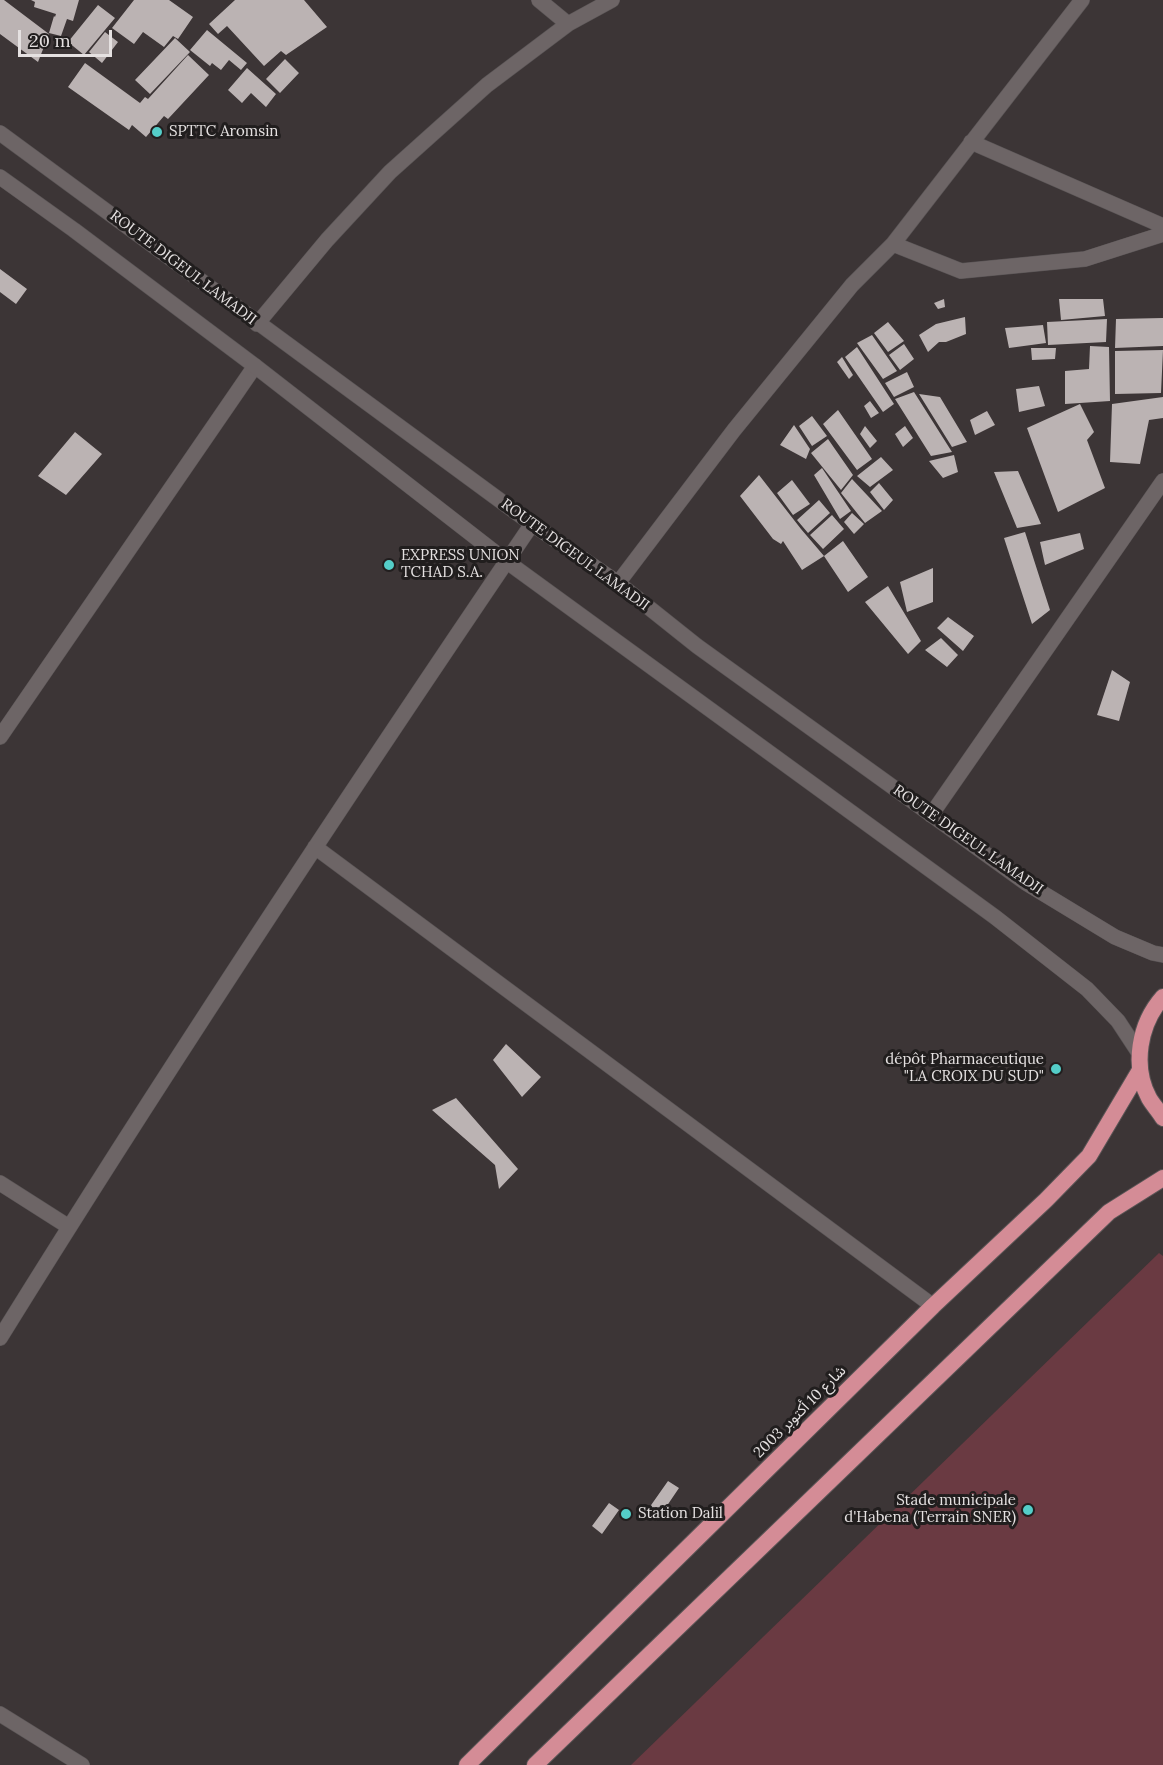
<!DOCTYPE html>
<html>
<head>
<meta charset="utf-8">
<style>
  body { margin:0 }
  #map { position:relative; width:1163px; height:1765px; overflow:hidden; background:#3c3536; font-family:Lora,serif }
  canvas { display:block }
  .scale { position:absolute; left:18px; top:30px; width:94px; height:27px; box-sizing:border-box; border:3px solid #e5e1e1; border-top:0; padding-left:8px; font-size:18px; line-height:21px; white-space:nowrap; color:#e5e1e1; -webkit-text-stroke:4px #211e1e; paint-order:stroke }
</style>
</head>
<body>
<div id="map">
<canvas width="1163" height="1765"></canvas>
<div class="scale">20 m</div>
</div>
<script>
const g = document.querySelector('canvas').getContext('2d');
g.lineJoin = 'round';
function fill(path, color) {
  g.fillStyle = color;
  g.fill(path, 'evenodd');
}
function stroke(path, color, width, dash) {
  g.strokeStyle = color;
  g.lineWidth = width;
  g.lineCap = dash ? 'butt' : 'round';
  g.setLineDash(dash || []);
  g.stroke(path);
}
function drawText(font, color, halo, rows, align = 'center') {
  g.font = font + ' Lora,"Noto Sans Arabic",serif';
  g.lineWidth = 6;
  g.setLineDash([]);
  g.textBaseline = 'middle';
  g.strokeStyle = halo;
  g.fillStyle = color;
  for (const [text, x, y, turn = 0] of rows) {
    g.save();
    g.translate(x, y);
    g.rotate((+turn || 0) * Math.PI / 180);
    g.textAlign = isNaN(turn) ? turn : align;
    if (halo) g.strokeText(text, 0, 0);
    g.fillText(text, 0, 0);
    g.restore();
  }
}
const green = new Path2D(`
  M1159,1253l4,3v509h-532z`);
const building = new Path2D(`
  M0,0h4l45,34 -11,28 -38,-28z
  M31,0h48l-6,21 -6,-2 -6,17 -12,-3 5,-17 1,1 1,-3 -22,-7 1,-5z
  M134,0h35l24,17 -15,22 -5,-3 -9,11 -21,-15 -9,12 -22,-16z
  M235,0h69l23,27 -41,28 -5,-4 -17,15 -37,-40 -9,8 -9,-10z
  M98,5l17,13 -31,37 -16,-13z
  M207,30l40,33 -6,7 -12,-10 -8,10 -9,-7 -2,3 -20,-16z
  M105,32l13,10 -16,21 -13,-11z
  M175,38l15,14 -40,42 -15,-14z
  M188,55l21,20 -41,44 -4,-3 -18,21 -14,-12 -3,5 -61,-43 17,-24 55,40 5,-6 3,2z
  M285,59l14,14 -19,20 -14,-14z
  M247,68l29,26 -10,13 -15,-14 -9,10 -14,-13z
  M0,269l27,20 -11,15 -16,-12z
  M944,299l1,8 -7,2 -4,-6z
  M1059,299h44l2,17 -44,4z
  M965,317l1,17 -20,8h-7l-11,10 -9,-17 17,-11z
  M1163,318v28l-48,2 1,-29z
  M1107,319l-1,23 -58,3 -1,-23z
  M888,322l16,19 -16,11 -14,-19z
  M1043,325l3,18 -37,5 -4,-20z
  M872,335l25,36 -14,8 -26,-36z
  M904,344l10,15 -14,11 -11,-15z
  M1090,346l19,1 1,54 -45,3v-33l24,-2z
  M857,347l37,57 -11,8 -38,-55z
  M1031,348h25l-1,11 -23,1z
  M1163,350l-2,43 -46,1v-43z
  M842,357l11,18 -4,4 -12,-17z
  M907,372l7,15 -20,10 -9,-14z
  M1039,386l6,20 -26,6 -3,-23z
  M914,392l38,60 -21,4 -36,-57z
  M919,394l21,3 27,45 -15,5z
  M1163,397v21l-14,2 -9,44 -30,-2 2,-58z
  M870,401l9,12 -8,5 -7,-12z
  M1080,404l14,28 -7,8 18,48 -47,24 -31,-84z
  M838,410l34,49 -15,11 -34,-46z
  M987,411l8,14 -20,10 -5,-15z
  M812,416l15,20 -15,10 -13,-20z
  M794,425l16,24 -4,10 -26,-14z
  M865,426l12,15 -7,7 -10,-14z
  M905,426l8,12 -10,9 -8,-13z
  M75,432l27,22 -36,41 -28,-19z
  M828,439l25,36 -12,15 -30,-37z
  M954,455l4,17 -15,6 -14,-17z
  M881,457l12,13 -23,17 -13,-11z
  M822,468l29,43 -11,8 -26,-44z
  M1018,471l23,53 -24,4 -23,-56z
  M759,475l42,54 23,27 -22,14 -19,-29 -2,3 -8,-5 -33,-43z
  M852,479l30,32 -17,12 -24,-30z
  M792,480l18,24 -17,11 -16,-22z
  M879,483l14,17 -9,10 -14,-18z
  M819,500l11,13 -22,20 -11,-13z
  M852,513l12,11 -10,10 -10,-12z
  M832,515l12,14 -21,20 -13,-14z
  M1025,532l25,78 -18,14 -28,-86z
  M1080,533l4,16 -39,16 -5,-23z
  M843,541l25,36 -20,15 -24,-36z
  M933,568v34l-26,10 -7,-30z
  M888,586l33,55 -13,13 -43,-52z
  M948,617l26,19 -11,15 -26,-23z
  M941,638l17,17 -11,12 -22,-17z
  M1112,670l18,12 -11,39 -22,-6z
  M506,1044l35,33 -19,20 -29,-37z
  M456,1098l62,71 -19,20 -4,-24 -63,-55z
  M668,1481l11,7 -19,28 -11,-8z
  M609,1503l10,7 -17,24 -10,-8z`);
const minor = new Path2D(`
  M539,0l29,24
  M971,142l192,84
  M893,244l189,-244
  M257,324l70,-84 63,-68 97,-87 81,-61 44,-24
  M618,583l116,-153 118,-145 41,-41 68,27 124,-12 78,-25
  M0,737l255,-371
  M931,815l232,-334
  M315,847l618,459
  M0,1183l69,44
  M0,1338c171,-276 350,-546 532,-814
  M0,1714l82,51`);
const secondary = new Path2D(`
  M0,133l532,391 86,59 79,63 329,237 89,54 38,16 10,2
  M0,177l74,53 181,136 251,195 489,356 92,72 31,32 21,32`);
const trunk = new Path2D(`
  M1163,997c-24,27 -31,69 -14,101 4,7 10,13 14,20
  M467,1765l466,-459 113,-106 43,-44 51,-86
  M535,1765l574,-553 54,-34`);
const markers = [
  [157,132,6,"#54cdc8"],
  [389,565,6,"#54cdc8"],
  [1056,1069,6,"#54cdc8"],
  [1028,1510,6,"#54cdc8"],
  [626,1514,6,"#54cdc8"]
];
const poiNames = [
  ["SPTTC Aromsin",169,132],
  ["EXPRESS UNION",401,556],
  ["TCHAD S.A.",401,573],
  ["dépôt Pharmaceutique",1044,1060,"right"],
  ["\"LA CROIX DU SUD\"",1044,1077,"right"],
  ["Stade municipale",1016,1501,"right"],
  ["d'Habena (Terrain SNER)",1016,1518,"right"],
  ["Station Dalil",638,1514]
];
const streetNames = [
  ["ROUTE DIGEUL LAMADJI",183,268,37],
  ["ROUTE DIGEUL LAMADJI",575,555,36],
  ["ROUTE DIGEUL LAMADJI",968,840,35],
  ["شارع 10 أكتوبر 2003",800,1412,-45]
];
fill(green, '#6a3a42');
fill(building, '#bbb3b3');
stroke(minor, '#595455', 16);
stroke(secondary, '#595455', 16);
stroke(trunk, '#595455', 18);
stroke(minor, '#6d6566', 15);
stroke(secondary, '#6d6566', 15);
stroke(trunk, '#d48c96', 16);
for (const [x, y, r, color] of markers) {
  const dot = new Path2D();
  dot.arc(x, y, r, 0, 2 * Math.PI);
  g.fillStyle = color;
  g.fill(dot);
  stroke(dot, '#211e1e', 2);
}
drawText('15px', '#e5e1e1', '#211e1e', poiNames, 'left');
drawText('15px', '#e5e1e1', '#211e1e', streetNames);
</script>
</body>
</html>
